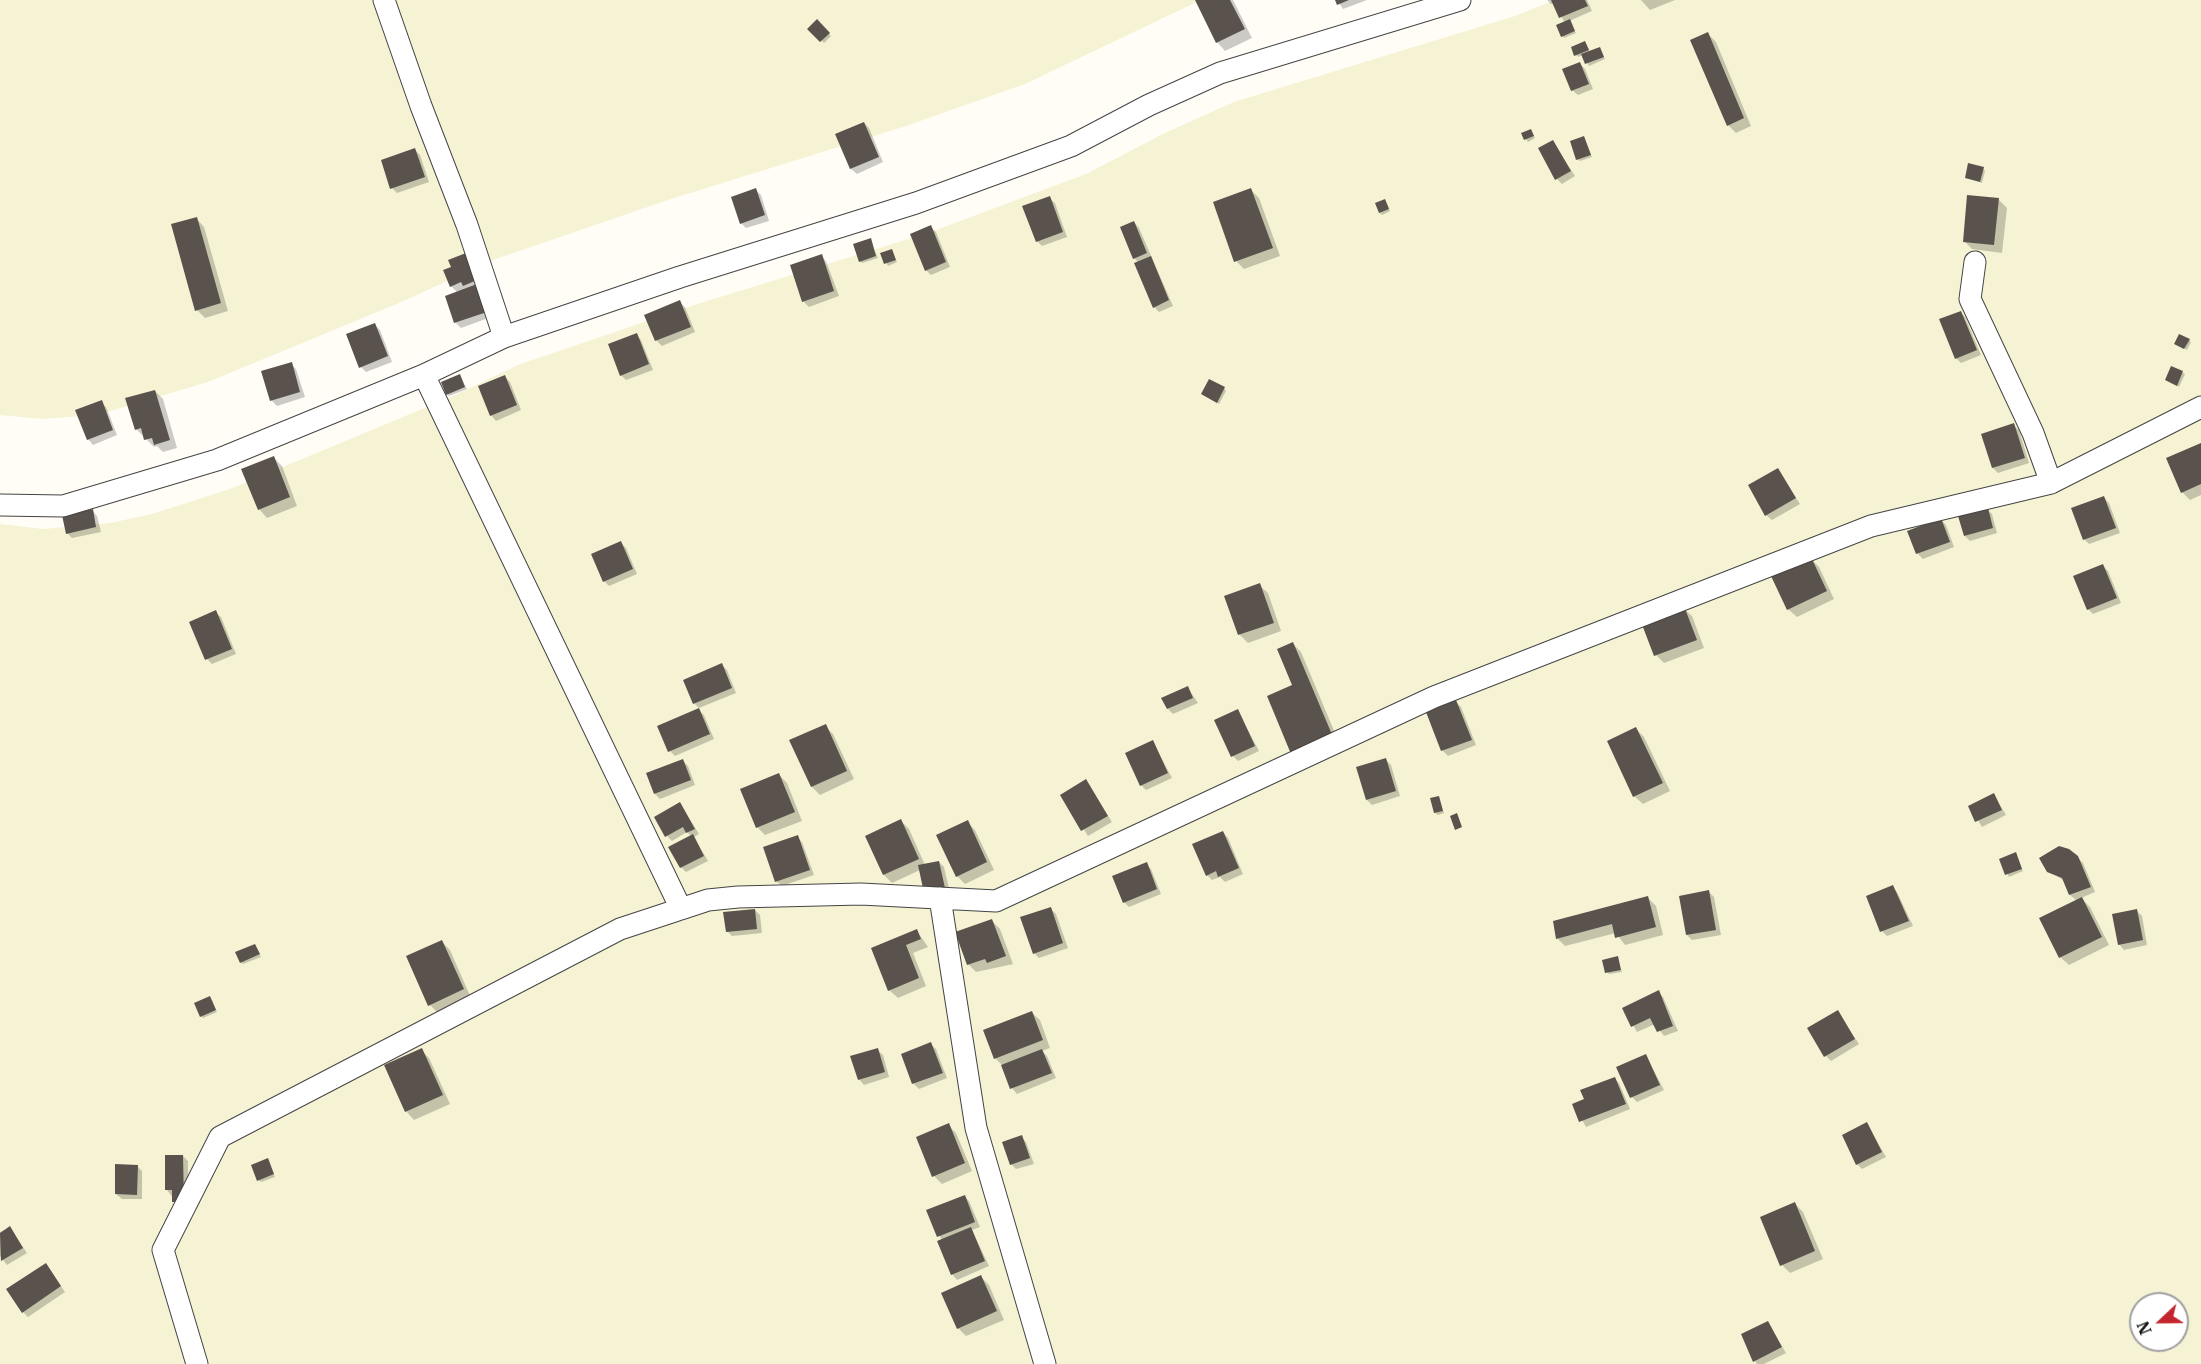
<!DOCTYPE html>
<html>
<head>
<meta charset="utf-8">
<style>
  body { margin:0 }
  #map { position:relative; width:2201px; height:1364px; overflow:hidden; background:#fffdf5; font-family:"IBM Plex Serif",serif }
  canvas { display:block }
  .north { position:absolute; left:2129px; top:1292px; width:60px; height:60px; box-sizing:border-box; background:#fff; border:2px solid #a0a0a0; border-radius:50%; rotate:248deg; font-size:16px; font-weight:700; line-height:24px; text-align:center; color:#111 }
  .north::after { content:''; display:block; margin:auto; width:21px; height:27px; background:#c4262e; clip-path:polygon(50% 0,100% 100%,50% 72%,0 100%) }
</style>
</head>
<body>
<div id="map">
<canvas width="2201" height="1364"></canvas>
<div class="north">N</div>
</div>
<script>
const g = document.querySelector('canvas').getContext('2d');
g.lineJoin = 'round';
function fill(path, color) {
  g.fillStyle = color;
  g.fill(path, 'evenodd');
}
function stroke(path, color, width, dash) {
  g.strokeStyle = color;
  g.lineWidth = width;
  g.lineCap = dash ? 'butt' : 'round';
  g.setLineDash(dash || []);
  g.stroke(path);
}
const farmland = new Path2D(`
  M0,0h1201l-176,84 -119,42 -235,73 -178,61 -94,43 -191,79 -111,33 -55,4 -42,-4z
  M1555,0h646v1364h-2201v-840l43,5 67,-6 42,-9 78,-25 221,-92 67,-32 173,-59 237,-73 158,-59 79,-41 69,-31 281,-86zM2141,1304h36v36h-36z`);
const shadow = new Path2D(`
  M1196,0h37l19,38 -27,13 -8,-9z
  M1337,0h30l-24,9z
  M1547,0h40l5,11 -23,10 7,12 -12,5 -2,-2 3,-13 -11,-20 -3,1z
  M1641,0h34l-25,10z
  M817,22l14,14 -7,7 -15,-14z
  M1708,34l8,8 35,84 -15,7 -8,-8z
  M1585,43l5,9 10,-3 5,10 -16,7 -6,-11 -5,2 -2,-2z
  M1580,64l5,5 8,20 -15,6 -6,-5z
  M864,123l5,5 14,34 -26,12 -6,-5 -14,-34z
  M1531,131l4,7 -7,4 -5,-8z
  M1584,138l8,19 -12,4 -3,-2z
  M1553,142l22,34 -13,8 -5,-5z
  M415,150l5,5 9,27 -32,11 -5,-5z
  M1983,168l2,3 -3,12 -16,-6z
  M756,190l5,5 8,26 -23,7 -5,-5z
  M1251,190l8,8 21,58 -36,13 -8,-8z
  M1049,198l6,5 12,34 -25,9 -5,-5z
  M1999,200l8,8 -5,45 -30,-4 -8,-8z
  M1387,203l3,8 -8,4 -2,-2z
  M196,218l8,9 24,84 -23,7 -8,-8z
  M1134,222l5,6 34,78 -14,6 -5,-5 -15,-44 -5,-5z
  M931,227l5,5 14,35 -19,8 -5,-5z
  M870,240l8,18 -16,5 -2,-2z
  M891,250l6,12 -9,4 -6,-12z
  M465,255l26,62 -30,11 -6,-6 3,-29 -7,-7 2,-18z
  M821,256l5,5 13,35 -30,11 -5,-5 -13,-36z
  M679,302l6,5 10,25 -33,14 -5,-5 -11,-26z
  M1960,312l5,5 16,38 -20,8 -5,-5z
  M374,324l6,6 12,32 -26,10 -5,-5z
  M636,334l5,6 12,30 -27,10 -5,-5z
  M2189,340l2,2 -4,8 -11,-6z
  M291,364l5,5 9,28 -28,9 -5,-5 -9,-29z
  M2182,372l3,2 -6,13 -12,-7z
  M460,376l7,13 -18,7 -2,-2z
  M505,377l5,5 11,28 -25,11 -5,-6z
  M1224,388l2,3 -7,13 -14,-8z
  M155,391l8,8 14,49 -14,4 -6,-6 -3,1 -18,-18z
  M101,402l5,5 11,28 -24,10 -5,-6z
  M2013,425l6,5 10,33 -31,10 -5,-5z
  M2201,445v50l-11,5 -8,-8z
  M274,458l8,8 15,40 -30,12 -8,-9z
  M1778,470l22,34 -28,16 -6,-5z
  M2104,498l5,5 11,30 -31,11 -5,-5z
  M1987,509l5,5 5,19 -27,8 -5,-5z
  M92,510l5,6 4,16 -29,6 -5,-5z
  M1941,520l5,5 8,22 -31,12 -6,-6 -8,-21z
  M621,543l5,5 11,26 -28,12 -5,-5z
  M1811,559l8,8 15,32 -37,18 -9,-8z
  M2103,566l5,5 13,32 -28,11 -5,-5z
  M1259,585l9,8 13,38 -33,12 -8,-8 -14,-38z
  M1683,608l9,8 12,32 -40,15 -8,-8z
  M215,612l6,5 15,37 -24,10 -5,-5z
  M1293,644l8,8 39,93 -46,-59z
  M722,665l5,5 9,23 -37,15 -5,-5z
  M1188,688l10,15 -25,11 -5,-5z
  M1456,702l5,5 15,38 -28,11 -5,-5 -15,-38z
  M699,710l5,5 10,24 -39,17 -5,-5z
  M1238,711l21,40 -21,10 -5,-5z
  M825,726l8,8 21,45 -34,16 -8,-8 -21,-46z
  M1636,729l8,8 26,54 -27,13 -9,-8z
  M1153,742l19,36 -26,12 -5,-5z
  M1386,760l5,5 9,31 -28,9 -5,-5z
  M683,761l5,5 7,19 -35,14 -5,-5z
  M779,775l8,8 15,38 -37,14 -8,-8z
  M1086,781l26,41 -24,14 -26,-41z
  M1994,795l12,20 -24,12 -12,-20z
  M1439,798l5,15 -6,2 -3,-2z
  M680,804l19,30 -5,3 14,24 -22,11 -5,-5 10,-31 -4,-4 -15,9 -5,-5z
  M901,821l8,8 16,36 14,-3 5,5 6,26 -30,-23 -28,13 -8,-8 -17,-38z
  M967,822l8,8 19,40 -29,14 -8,-8z
  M1223,832l5,6 15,36 -18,8 -5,-5 -8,3 -5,-5z
  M797,837l5,5 12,33 -32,11 -6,-5z
  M2016,854l7,17 -14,6 -8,-17z
  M2077,857l6,6 12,29 -14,6 9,9 19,38 -40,20 -9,-8 17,-56 -7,-6 -5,-14 -17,-10z
  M1146,864l5,5 10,25 -32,13 -5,-5z
  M1892,887l5,5 16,34 -26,10 -5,-5z
  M1709,892l5,5 7,38 -29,5 -5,-5z
  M1648,898l8,8 7,29 -38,10 -9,-12 -51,13 -8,-8z
  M1050,908l6,6 12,34 -29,10 -5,-5z
  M755,910l5,5 2,18 -30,3 -5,-5z
  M2137,911l5,5 5,29 -23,5 -5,-6z
  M992,921l8,8 13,35 -37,8 -8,-8z
  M917,931l11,16 -15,6 13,33 -28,12 -9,-8 -16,-42z
  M442,942l8,8 21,48 -33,15 -8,-8z
  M255,945l6,12 -18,7 -2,-2z
  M1617,958l5,14 -13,2 -2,-2z
  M1658,992l5,5 15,34 -14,5 -9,-12 -18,8 -13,-24z
  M212,1000l5,12 -14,6 -2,-2z
  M1031,1012l9,8 10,28 -8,3 5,5 9,22 -39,16 -5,-6 -9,-22 -8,-8z
  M1838,1012l21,32 -28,17 -5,-5z
  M930,1044l6,5 11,29 -28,11 -5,-5 -11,-29z
  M421,1050l8,8 21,46 -36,16 -8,-9z
  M877,1050l6,5 6,22 -25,8 -5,-6z
  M1646,1056l18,34 -27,12 -5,-5z
  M1614,1078l5,5 11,26 -44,18 -12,-22 12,-5z
  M1867,1124l19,33 -24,12 -5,-5z
  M948,1125l8,8 16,38 -30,13 -8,-8z
  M1021,1137l5,5 8,22 -18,5 -5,-5z
  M183,1156l5,5v45h-9l-12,-16z
  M267,1160l8,17 -14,5 -2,-2z
  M137,1166l5,5v28h-20l-6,-5z
  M964,1196l5,5 11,26 -8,3 17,36 -32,14 -5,-6 -10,-33 -14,-30z
  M1795,1204l8,8 20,47 -33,14 -8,-8z
  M10,1228l17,25 -20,12 -7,-9v-24z
  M46,1265l19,27 -37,25 -5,-5z
  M981,1277l8,8 15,35 -38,16 -8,-8z
  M1768,1323l18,30 -22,11h-7l-2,-3z`);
const building = new Path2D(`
  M1195,0h35l15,29 -29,14z
  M1335,0h14l-12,5z
  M1551,0h34l3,6 -29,12z
  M817,19l13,14 -10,9 -13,-13z
  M1570,19l5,12 -14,6 -5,-12z
  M1708,32l36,86 -17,8 -37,-86z
  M1585,41l4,9 -15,6 -3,-9z
  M1600,47l4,10 -19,7 -4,-10z
  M1580,62l9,22 -18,7 -9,-22z
  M864,122l15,35 -29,12 -15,-35z
  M1531,129l3,7 -10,4 -3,-7z
  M1584,136l7,19 -15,5 -6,-19z
  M1553,140l18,31 -16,9 -17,-32z
  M415,148l10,29 -35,12 -9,-29z
  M1968,163l16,4 -4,15 -15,-4z
  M756,188l9,27 -25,9 -9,-27z
  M1251,188l22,60 -39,14 -21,-60z
  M1967,195l32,3 -5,47 -31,-3z
  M1050,196l13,36 -27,10 -14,-36z
  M1385,199l4,10 -10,4 -4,-10z
  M197,217l24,86 -26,8 -24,-87z
  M1134,221l13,32 -14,6 -13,-32z
  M931,225l15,37 -21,9 -15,-37z
  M871,238l5,18 -17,6 -6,-18z
  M892,249l4,11 -12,4 -4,-11z
  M466,253l11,27 -14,6 -2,-4 -11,5 -7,-17 8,-3 -3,-7z
  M822,254l12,37 -32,11 -12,-37z
  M1151,256l18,44 -16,8 -19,-45z
  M477,284l10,28 -33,11 -9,-27z
  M680,300l11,27 -36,14 -11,-26z
  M1961,311l16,39 -22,9 -16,-40z
  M375,323l13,33 -29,12 -13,-34z
  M637,333l12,31 -29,12 -12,-32z
  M2179,334l11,5 -6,10 -10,-5z
  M292,362l8,30 -30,9 -9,-30z
  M2171,366l12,5 -6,15 -12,-6z
  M460,374l5,13 -19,8 -5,-13z
  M505,375l12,30 -27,11 -12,-30z
  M1209,379l16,8 -8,16 -16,-9z
  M155,390l15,50 -16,5 -2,-7 -8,2 -3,-12 -6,2 -10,-32z
  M102,400l11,30 -26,10 -12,-30z
  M2014,423l11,35 -33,10 -11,-34z
  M2201,443v41l-20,9 -15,-35z
  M274,456l16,41 -32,13 -17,-41z
  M1778,468l18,30 -31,18 -17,-31z
  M2104,496l12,32 -33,12 -12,-32z
  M1988,508l5,20 -29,8 -6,-20z
  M93,509l3,18 -30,7 -4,-19z
  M1941,518l9,24 -34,12 -9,-23z
  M621,541l12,28 -30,13 -12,-28z
  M1811,557l16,34 -40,19 -16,-34z
  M2103,564l14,34 -30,12 -14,-34z
  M1260,583l14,40 -36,12 -14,-39z
  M1684,606l13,34 -43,16 -13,-34z
  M216,610l16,39 -27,11 -16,-38z
  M1293,642l40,95 -42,17 -24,-58 25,-11 -15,-36z
  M722,663l10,25 -39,16 -10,-24z
  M1188,686l5,12 -26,11 -6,-11z
  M1456,700l16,40 -31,11 -15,-39z
  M699,708l11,26 -42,18 -11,-26z
  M1238,709l17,37 -24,11 -17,-37z
  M826,724l21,47 -36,16 -22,-47z
  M1636,727l27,56 -30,14 -26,-56z
  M1153,740l15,33 -28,13 -15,-33z
  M1386,758l10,33 -30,9 -10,-33z
  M683,759l8,21 -37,14 -8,-21z
  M779,773l16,39 -39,16 -16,-39z
  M1086,779l22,37 -27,15 -21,-36z
  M1994,793l8,17 -27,12 -7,-16z
  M1439,796l4,15 -9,2 -4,-15z
  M680,802l15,27 -9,4 -3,-6 -18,10 -11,-20z
  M1457,813l5,14 -7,3 -5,-14z
  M901,819l18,40 -36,16 -18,-39z
  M968,820l19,42 -31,15 -20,-42z
  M1223,831l16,37 -21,9 -2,-6 -10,5 -14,-32z
  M693,834l11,22 -24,12 -12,-21z
  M798,835l12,35 -35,12 -12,-35z
  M2059,846l10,3 9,7 13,31 -22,8 -7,-17 -15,-6 -8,-14z
  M2016,852l6,17 -17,6 -6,-16z
  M939,861l6,27 -21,5 -6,-28z
  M1147,862l10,27 -34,14 -11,-27z
  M1893,885l16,36 -29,11 -14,-36z
  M1709,890l7,40 -30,5 -7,-39z
  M1648,896l8,31 -41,11 -3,-14 -56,15 -3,-18z
  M2082,897l20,40 -43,21 -20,-40z
  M1051,907l12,36 -30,11 -13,-37z
  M755,909l2,20 -31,3 -3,-20z
  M2137,909l6,31 -25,5 -6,-31z
  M992,919l14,37 -19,7 -2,-4 -18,6 -12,-33z
  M917,929l4,10 -15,6 13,33 -31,13 -17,-43z
  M442,940l22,49 -36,17 -22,-50z
  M255,944l5,10 -20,9 -5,-11z
  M1618,956l3,14 -16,3 -3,-13z
  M1659,990l14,36 -16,6 -7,-14 -19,9 -9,-19z
  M210,996l6,14 -16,7 -6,-14z
  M1838,1010l17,29 -31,18 -17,-29z
  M1032,1011l11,29 -49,19 -11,-29z
  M931,1042l12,31 -31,11 -11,-30z
  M422,1048l21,47 -38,17 -21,-47z
  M878,1048l7,24 -27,8 -8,-24z
  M1042,1049l10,24 -42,16 -9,-24z
  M1646,1054l14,31 -30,13 -14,-31z
  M1615,1077l11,27 -47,18 -7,-18 12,-5 -4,-9z
  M1867,1122l15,30 -26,13 -14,-30z
  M949,1123l16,40 -33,14 -16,-40z
  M1022,1135l8,23 -20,7 -8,-23z
  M165,1155h18l1,47h-12v-12h-7z
  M268,1158l6,16 -17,7 -6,-16z
  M115,1164l23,1 -1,30 -22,-1z
  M965,1195l10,27 -38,15 -11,-27z
  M1795,1202l20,49 -35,15 -20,-49z
  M10,1226l13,22 -22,13 -1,-28z
  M971,1227l14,34 -34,14 -14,-34z
  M46,1263l15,23 -39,27 -16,-24z
  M981,1275l16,36 -40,18 -16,-36z
  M1768,1321l14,26 -29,15 -12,-28z`);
const minor = new Path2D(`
  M384,0l37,106 46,119 37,112
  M1975,262l-5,37 63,134 18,50
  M424,375l257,534
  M0,505l63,1 154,-46 207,-85 80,-38 176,-60 236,-74 155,-57 78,-41 71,-32 240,-73
  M940,898l36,230 69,236
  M197,1364l-34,-114 57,-113 400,-208 88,-29 30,-3 123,-3 135,7 438,-204 437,-171 180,-43 150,-76`);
fill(farmland, '#f6f3d4');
fill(shadow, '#0003');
fill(building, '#5a524d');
stroke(minor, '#444', 23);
stroke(minor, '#fff', 21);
</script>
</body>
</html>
